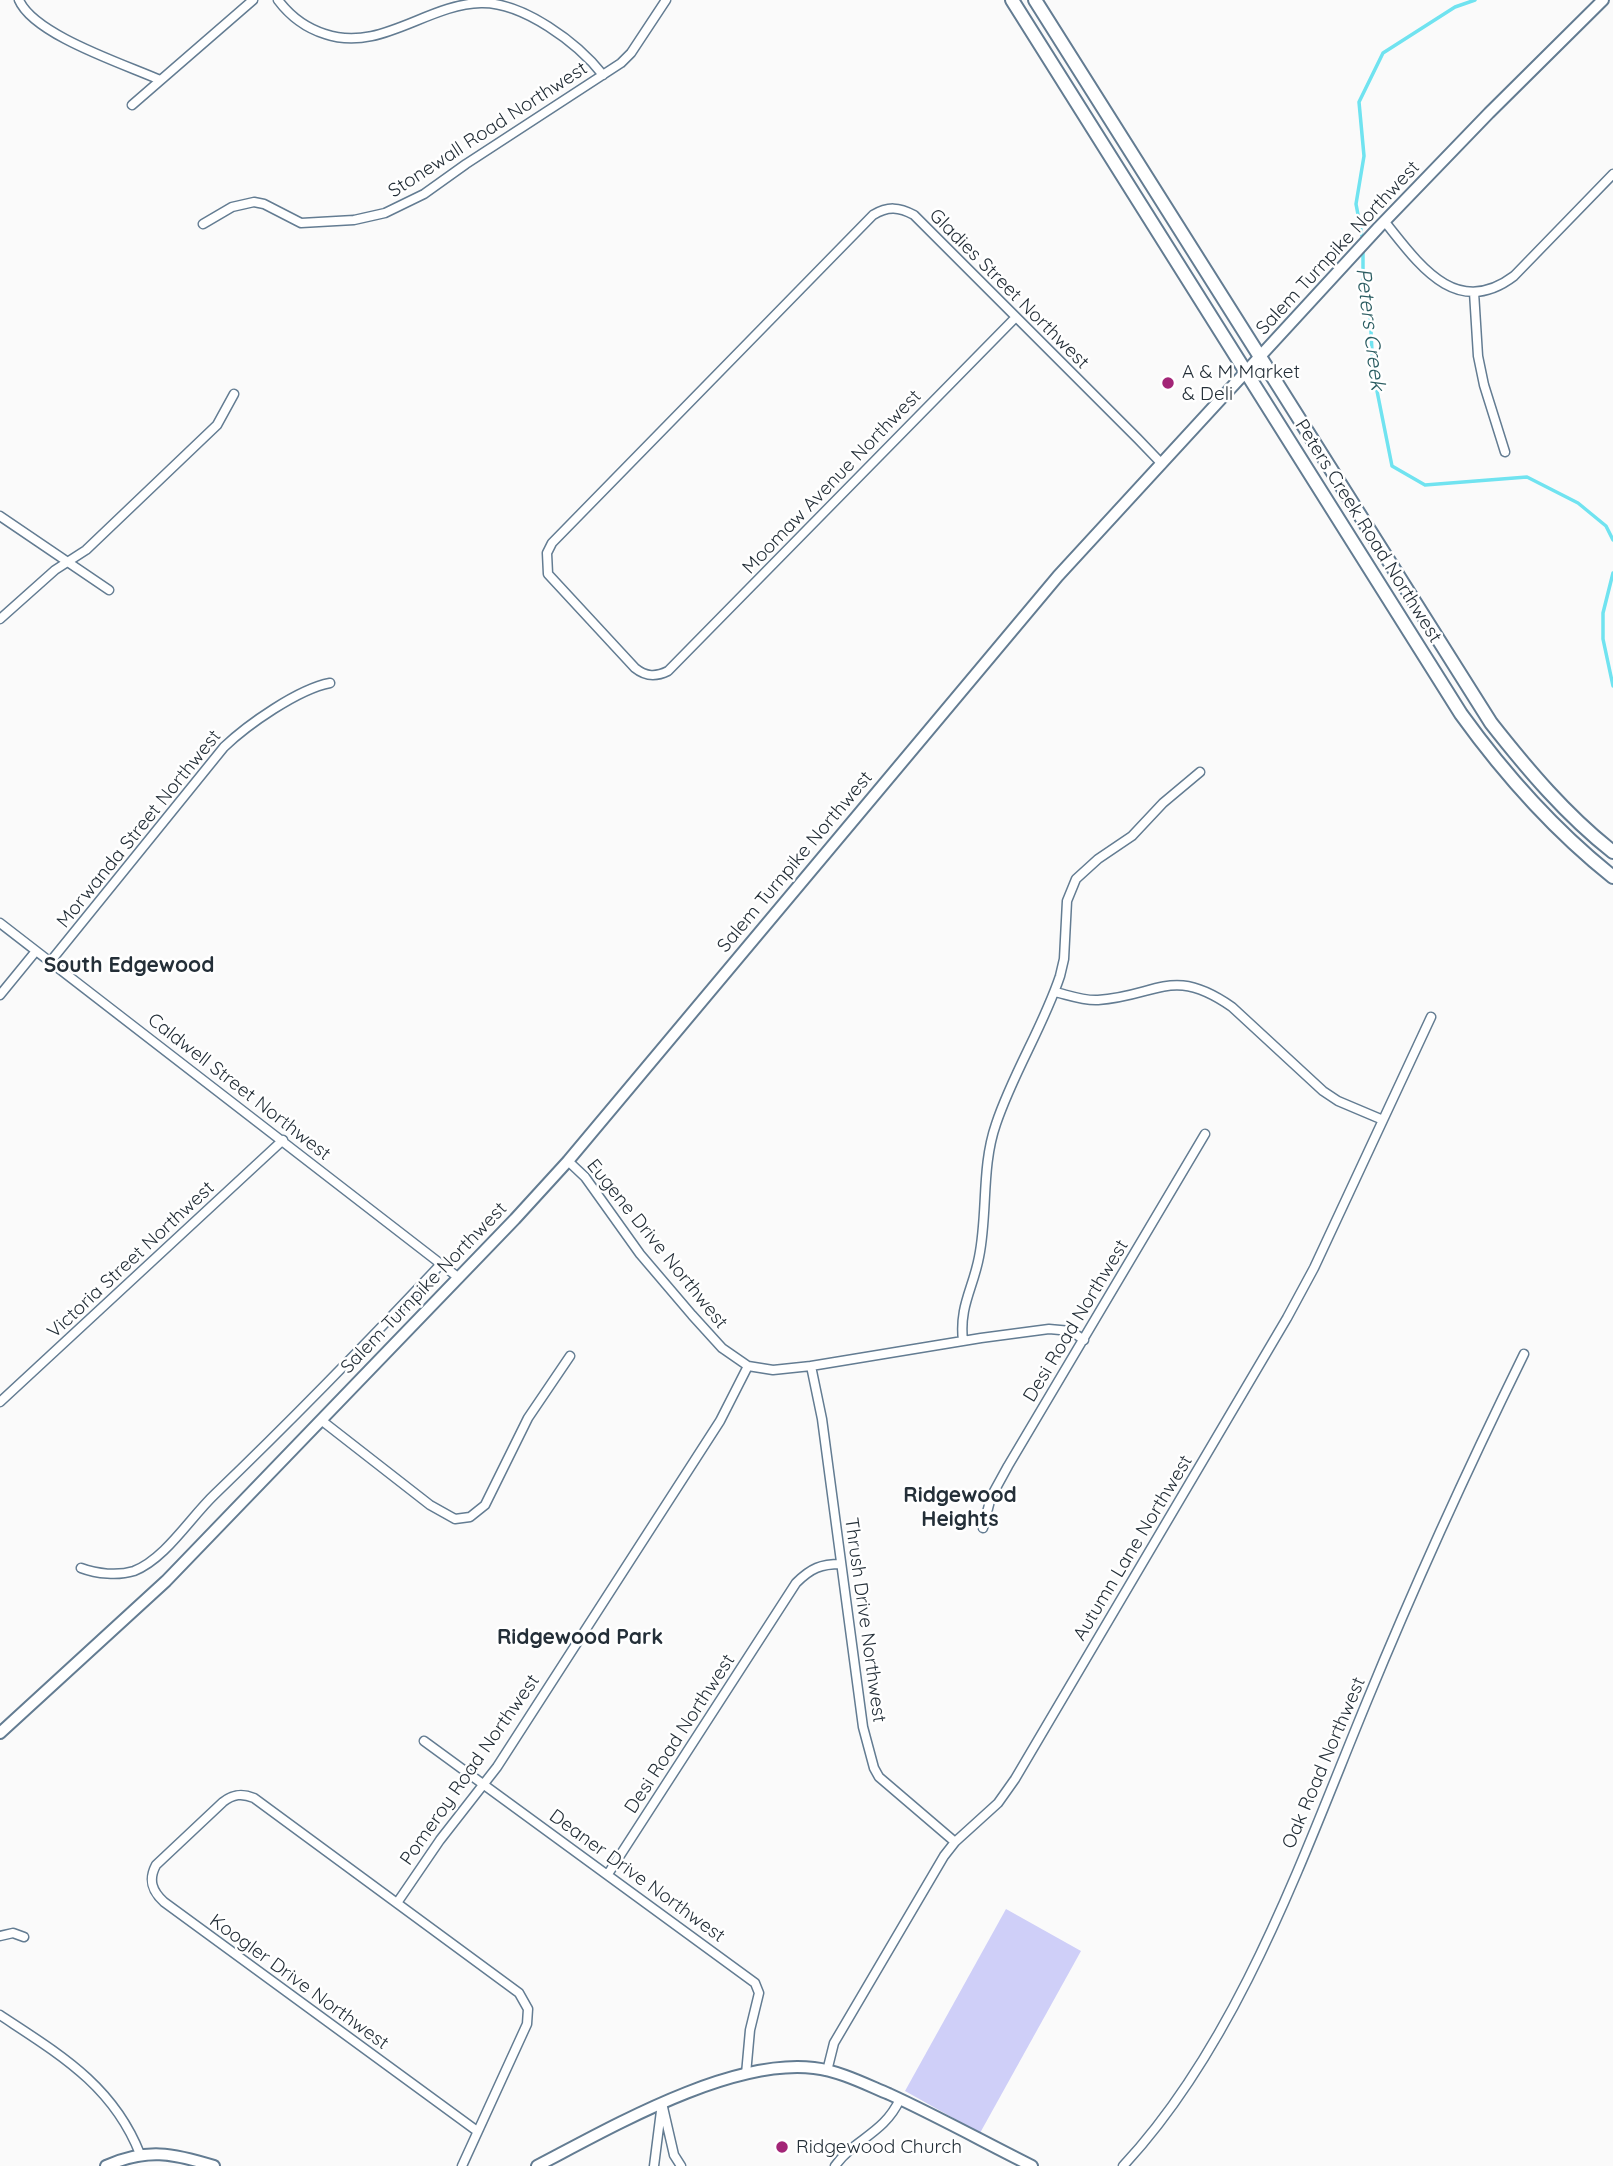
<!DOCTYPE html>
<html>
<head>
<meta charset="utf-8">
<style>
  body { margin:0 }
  canvas { display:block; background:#fafafa }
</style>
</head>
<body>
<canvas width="1613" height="2166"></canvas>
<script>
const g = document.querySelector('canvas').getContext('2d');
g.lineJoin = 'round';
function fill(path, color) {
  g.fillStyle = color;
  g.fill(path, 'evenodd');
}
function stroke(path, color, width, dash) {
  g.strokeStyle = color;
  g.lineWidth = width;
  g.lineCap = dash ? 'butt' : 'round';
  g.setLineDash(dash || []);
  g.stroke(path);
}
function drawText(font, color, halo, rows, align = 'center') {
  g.font = font + ' Quicksand,sans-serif';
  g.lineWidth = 5;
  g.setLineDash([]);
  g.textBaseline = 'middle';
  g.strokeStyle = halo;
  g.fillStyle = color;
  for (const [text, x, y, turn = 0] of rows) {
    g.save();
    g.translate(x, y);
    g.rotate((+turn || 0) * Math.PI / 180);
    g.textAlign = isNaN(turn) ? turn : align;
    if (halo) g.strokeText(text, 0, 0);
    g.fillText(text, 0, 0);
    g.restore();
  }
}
const green = new Path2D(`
  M1006,1909l75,42 -101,182 -75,-42z`);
const stream = new Path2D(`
  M1363,241l-7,-37 8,-48 -5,-54 24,-49 72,-46 20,-7
  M1363,249v31l7,32 3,59 19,95 33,19 102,-8 51,26 28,23 7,14
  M1613,573l-10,40v26l10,47`);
const minor = new Path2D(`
  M19,0c15,35 105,64 141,80
  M278,0c12,16 28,28 47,34 55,19 102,-30 156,-31 42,-1 97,40 122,72
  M132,105l121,-105
  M1385,222c33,41 71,98 129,54l99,-102
  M203,224l29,-17 22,-5 10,2 37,19 53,-3 31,-7 39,-19 42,-30 155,-101 10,-10 35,-53
  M1474,292l4,64 6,29 21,67
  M1016,317l-348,354c-12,6 -22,6 -33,-3l-87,-94 -1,-21 5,-10 321,-328c15,-9 26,-8 41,0l224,224 24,25
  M0,516l109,74
  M0,619l55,-49 31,-20 131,-125 17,-31
  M0,923l459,355
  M50,962l174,-215c23,-22 74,-58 106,-64
  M1055,992c13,3 29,9 43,8 60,-4 74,-35 134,7l91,84 15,10 45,19
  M0,995l36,-44
  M568,1161l17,16 55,77 52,61 30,33 26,18 25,4 38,-4 170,-28 68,-9 22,2 13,9
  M963,1341c-4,-35 10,-52 16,-84 9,-44 2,-90 17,-133 17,-51 47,-97 64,-148l4,-17 3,-58 9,-22 22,-20 34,-23 31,-33 37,-31
  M811,1366l11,53 41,308 11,41 5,9 76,65
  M0,1402l283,-262
  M321,1420l109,85 25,14 15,-2 15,-12 43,-87 42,-62
  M983,1528l8,-31 17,-31 197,-332
  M81,1568c16,6 37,8 53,3 31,-12 56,-53 80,-76 78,-75 153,-152 227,-231
  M424,1741l331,242 4,10 -9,37 -4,44
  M608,1874l188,-291c15,-15 25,-19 45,-19
  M397,1903l43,-63 57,-73 223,-346 28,-55
  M0,1936l13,-3 11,4
  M0,2015c59,39 113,70 140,139
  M827,2071l7,-28 110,-187 11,-14 43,-39 17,-24 272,-461 27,-50 117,-251
  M662,2103l12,52 7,11
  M462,2166l65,-142 1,-15 -9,-16 -265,-195c-12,-5 -21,-4 -31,4l-67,63c-8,15 -4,26 8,37l313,229
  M654,2166l8,-63
  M835,2166c19,-27 49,-32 65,-67
  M1123,2166c116,-124 180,-310 244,-465 48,-117 101,-233 157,-347`);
const tertiary = new Path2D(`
  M0,1733l166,-152 349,-362 53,-58 490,-585 321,-349 110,-114 114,-113
  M106,2166c40,-18 67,-13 108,0
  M537,2166c73,-38 193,-108 277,-98 26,3 51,16 75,26 48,22 95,48 143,72`);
const secondary = new Path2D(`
  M1012,0l449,714c44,61 93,116 152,163
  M1035,0l456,723c37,47 75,92 122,129`);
const markers = [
  [1168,383,7,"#a32577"],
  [782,2147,7,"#a32577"]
];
const streetNames = [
  ["Stonewall Road Northwest",488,130,-33],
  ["Salem Turnpike Northwest",1338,248,-47],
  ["Gladies Street Northwest",1009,289,45],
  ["Moomaw Avenue Northwest",832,482,-46],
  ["Peters Creek Road Northwest",1368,531,58],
  ["Morwanda Street Northwest",139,829,-51],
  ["Salem Turnpike Northwest",795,862,-50],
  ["Caldwell Street Northwest",239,1087,38],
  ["Eugene Drive Northwest",657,1244,51],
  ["Victoria Street Northwest",131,1260,-43],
  ["Salem Turnpike Northwest",424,1288,-46],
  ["Desi Road Northwest",1076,1321,-59],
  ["Autumn Lane Northwest",1133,1548,-59],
  ["Thrush Drive Northwest",865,1620,82],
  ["Desi Road Northwest",680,1734,-57],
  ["Oak Road Northwest",1324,1763,-67],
  ["Pomeroy Road Northwest",470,1770,-55],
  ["Deaner Drive Northwest",637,1876,36],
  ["Koogler Drive Northwest",299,1982,36]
];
const poiNames = [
  ["A & M Market",1182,372],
  ["& Deli",1182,394],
  ["Ridgewood Church",796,2147]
];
const waterNames = [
  ["Peters Creek",1370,329,83]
];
const neighbourhoodNames = [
  ["South Edgewood",129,966],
  ["Ridgewood",960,1496],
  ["Heights",960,1520],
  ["Ridgewood Park",580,1638]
];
fill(green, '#cfcff8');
stroke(stream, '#70e3f0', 3.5);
stroke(minor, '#637c92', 11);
stroke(tertiary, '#637c92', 14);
stroke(secondary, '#637c92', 16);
stroke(minor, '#fff', 8);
stroke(tertiary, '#fff', 10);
stroke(secondary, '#fff', 12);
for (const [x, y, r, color] of markers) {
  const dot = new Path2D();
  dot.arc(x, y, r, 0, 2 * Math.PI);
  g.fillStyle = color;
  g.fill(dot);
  stroke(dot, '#fff', 2.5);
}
drawText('19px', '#242f38', '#fff', streetNames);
drawText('19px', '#242f38', '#fff', poiNames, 'left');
drawText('italic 21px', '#2a5c61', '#fff', waterNames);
drawText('bold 21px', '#242f38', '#fff', neighbourhoodNames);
</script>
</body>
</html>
